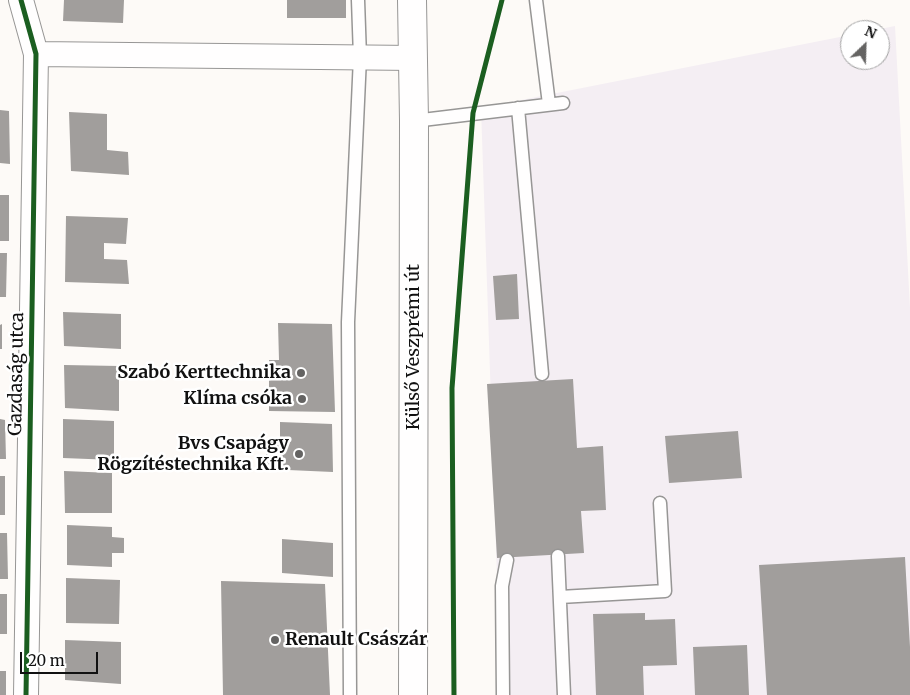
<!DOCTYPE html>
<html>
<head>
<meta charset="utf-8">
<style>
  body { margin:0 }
  #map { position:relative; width:910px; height:695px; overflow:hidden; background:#fdfaf7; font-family:Merriweather,serif }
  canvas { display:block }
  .north { position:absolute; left:840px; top:20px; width:50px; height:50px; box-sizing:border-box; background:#fff; border:1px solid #a0a0a0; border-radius:50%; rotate:24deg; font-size:14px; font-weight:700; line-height:20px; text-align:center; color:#111 }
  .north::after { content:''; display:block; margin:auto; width:18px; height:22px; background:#646362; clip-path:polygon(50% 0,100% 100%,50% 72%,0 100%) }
  .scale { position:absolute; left:20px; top:652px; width:78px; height:22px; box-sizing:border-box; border:2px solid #111; border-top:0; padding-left:6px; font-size:15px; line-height:18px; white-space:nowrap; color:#111; -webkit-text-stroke:4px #fff; paint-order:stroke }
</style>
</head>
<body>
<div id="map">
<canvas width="910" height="695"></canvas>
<div class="north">N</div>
<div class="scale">20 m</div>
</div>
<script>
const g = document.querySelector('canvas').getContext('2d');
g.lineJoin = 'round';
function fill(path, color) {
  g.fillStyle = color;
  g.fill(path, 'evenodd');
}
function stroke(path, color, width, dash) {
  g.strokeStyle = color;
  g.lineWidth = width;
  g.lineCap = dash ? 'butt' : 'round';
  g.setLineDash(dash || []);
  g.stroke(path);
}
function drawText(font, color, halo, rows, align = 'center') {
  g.font = font + ' Merriweather,serif';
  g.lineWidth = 5;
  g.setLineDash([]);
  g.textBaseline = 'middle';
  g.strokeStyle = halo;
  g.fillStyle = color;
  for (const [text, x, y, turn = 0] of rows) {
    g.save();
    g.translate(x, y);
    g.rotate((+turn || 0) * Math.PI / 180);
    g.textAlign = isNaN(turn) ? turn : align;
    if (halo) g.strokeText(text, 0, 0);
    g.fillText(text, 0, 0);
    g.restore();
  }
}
const industrial = new Path2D(`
  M895,26l15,282v387h-409l-20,-587 369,-73v25h30v-30h-5z`);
const building = new Path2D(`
  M64,0h60l-1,23 -60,-2z
  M287,0h59v18h-59z
  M0,110l9,1 1,53 -10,-1z
  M69,112l38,2v36l21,2 1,23 -58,-4z
  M0,195h9v46h-9z
  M66,216l62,2 -2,26 -22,-1v16l23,1 2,24 -64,-2z
  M0,253h7l-1,44h-6z
  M517,274l2,45 -23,1 -3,-44z
  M63,312l58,2v35l-57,-3z
  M278,323l54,1 3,88 -66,-1v-51h10z
  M2,324v25h-2v-24z
  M64,365l55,1v45l-54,-3z
  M573,379l4,69 26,-2 3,64 -25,1 3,42 -87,5 -10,-174z
  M0,419l5,1 1,39h-6z
  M63,419l51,2v39l-51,-2z
  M280,422l52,2 1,48 -67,-3v-29h14z
  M738,431l4,47 -73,5 -4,-47z
  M64,471l48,2v40h-47z
  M0,476h5v39h-5z
  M67,525l45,2v10l12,1v15h-12v14l-45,-2z
  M0,533h7l1,46h-8z
  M282,539l51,4v34l-51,-4z
  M905,557l5,90v48h-143l-8,-130z
  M66,578l54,2 -1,44 -53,-1z
  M221,581l104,3 5,111h-107z
  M0,594h7v40h-7z
  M645,613v7l30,-1 2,46 -34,1 1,29h-48l-3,-81z
  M65,640l56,2v42l-56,-4z
  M747,645l2,50h-54l-2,-48z
  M0,671h6v24h-6z`);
const service = new Path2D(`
  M536,0l13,104
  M518,108l24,266
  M414,121l149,-18
  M558,556l6,139
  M560,597l105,-6 -5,-88
  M350,695l-2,-373 12,-265 -2,-57
  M503,695l-1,-109 5,-26`);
const minor = new Path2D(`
  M21,0l15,54 -10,641
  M36,54l378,4`);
const tertiary = new Path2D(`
  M412,0l2,121 -1,574`);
const cycleway = new Path2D(`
  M21,0l15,54 -10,641
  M454,695l-2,-307 21,-275 29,-113`);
const markers = [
  [301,373,5,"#646362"],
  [302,399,5,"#646362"],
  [299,454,5,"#646362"],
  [275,640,5,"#646362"]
];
const streetNames = [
  ["Külső Veszprémi út",414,347,-90],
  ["Gazdaság utca",17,374,-89]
];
const poiNames = [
  ["Szabó Kerttechnika",291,373],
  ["Klíma csóka",292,399],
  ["Bvs Csapágy",289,444],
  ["Rögzítéstechnika Kft.",289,465],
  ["Renault Császár",285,640,"left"]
];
fill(industrial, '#f4eef3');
fill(building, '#a19e9c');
stroke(service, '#979695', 15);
stroke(minor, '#979695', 26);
stroke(tertiary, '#979695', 30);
stroke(service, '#fffefe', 12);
stroke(minor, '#fffefe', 24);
stroke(tertiary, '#fffefe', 28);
stroke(cycleway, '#1b5e20', 5);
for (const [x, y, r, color] of markers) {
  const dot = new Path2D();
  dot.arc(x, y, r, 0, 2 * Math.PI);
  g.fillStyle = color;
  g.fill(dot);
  stroke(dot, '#fff', 2);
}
drawText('18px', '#111', '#fff', streetNames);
drawText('bold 18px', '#111', '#fff', poiNames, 'right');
</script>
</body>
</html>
